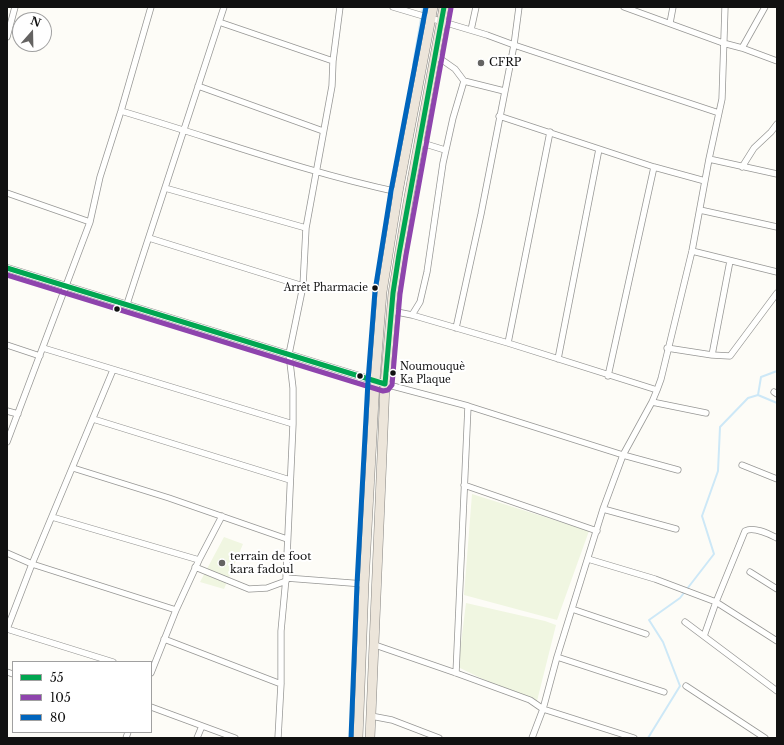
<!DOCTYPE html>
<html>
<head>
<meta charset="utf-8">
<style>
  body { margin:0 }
  #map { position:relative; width:784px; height:745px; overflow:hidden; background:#fdfcf7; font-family:"Libre Baskerville",serif }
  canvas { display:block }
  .frame { position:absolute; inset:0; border:8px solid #111; pointer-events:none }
  .legend { position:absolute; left:12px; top:661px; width:140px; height:72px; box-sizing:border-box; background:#fff; border:1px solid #a0a0a0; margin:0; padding:5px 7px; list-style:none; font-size:12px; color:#111 }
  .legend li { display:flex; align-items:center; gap:8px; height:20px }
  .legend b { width:20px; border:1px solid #a0a0a0 }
  .north { position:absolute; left:12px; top:12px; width:40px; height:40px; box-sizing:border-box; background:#fff; border:1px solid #a0a0a0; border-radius:50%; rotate:20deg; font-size:11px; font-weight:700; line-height:16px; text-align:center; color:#111 }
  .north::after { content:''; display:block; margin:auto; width:14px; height:18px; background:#646362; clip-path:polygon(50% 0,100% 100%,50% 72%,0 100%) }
</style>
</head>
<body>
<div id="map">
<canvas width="784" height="745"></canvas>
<div class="frame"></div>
<ul class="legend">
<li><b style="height:5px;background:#00a651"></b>55</li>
<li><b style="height:5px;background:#8e44ad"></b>105</li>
<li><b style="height:5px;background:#0065bd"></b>80</li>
</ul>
<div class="north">N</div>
</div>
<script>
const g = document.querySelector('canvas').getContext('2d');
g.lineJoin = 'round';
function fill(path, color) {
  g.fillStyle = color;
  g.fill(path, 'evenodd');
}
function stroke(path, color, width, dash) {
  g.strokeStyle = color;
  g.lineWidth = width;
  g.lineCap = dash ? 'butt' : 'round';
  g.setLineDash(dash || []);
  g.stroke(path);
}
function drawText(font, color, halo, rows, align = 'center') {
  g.font = font + ' "Libre Baskerville",serif';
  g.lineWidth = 4;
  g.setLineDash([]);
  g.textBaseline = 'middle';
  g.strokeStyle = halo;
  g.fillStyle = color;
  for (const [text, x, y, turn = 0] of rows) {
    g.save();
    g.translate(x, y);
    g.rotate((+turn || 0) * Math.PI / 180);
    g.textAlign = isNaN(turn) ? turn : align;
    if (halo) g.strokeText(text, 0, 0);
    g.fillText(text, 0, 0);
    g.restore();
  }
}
const pitch = new Path2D(`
  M472,494l117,37 -32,89 -93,-25z
  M224,537l19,7 -19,45 -24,-7z
  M466,603l79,18 11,4 -20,80 -78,-38z`);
const stream = new Path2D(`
  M413,65l10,-58
  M758,395l19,8
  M648,738l32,-52 -17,-44 -14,-22 31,-22 34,-44 -12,-38 16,-45 2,-44 28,-29 10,-3 3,-18 16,-6`);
const minor = new Path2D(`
  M393,7l94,28 27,10 205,68
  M624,7l99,36 19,5 35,13
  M219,22l114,39
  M670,23l3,-16
  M471,30l5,-23
  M7,37l8,-30
  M742,48l23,-41
  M464,81l40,10
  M198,86l125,45
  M121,111c92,27 183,61 277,81
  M499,116l155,51 51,14
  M419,142l26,8
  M709,159l68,15
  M742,167l12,-19 17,-16 6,-8
  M165,188l141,40
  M7,193l83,29
  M700,210l77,17
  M149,238l154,48
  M692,251l85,21
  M127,304l97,-297
  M392,311l20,4 96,28 149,47 4,-11 31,-128 17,-92 13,-60 3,-92
  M412,315l8,-13 7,-30 16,-109 10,-45 11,-37 -9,-12 -20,-14
  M456,328l25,-114 33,-169 5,-38
  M508,343l42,-211
  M7,345l33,11
  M43,348l250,76 -7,154 -5,53v53l-3,54
  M667,348l45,7 18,1 47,-63
  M712,355l18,-94
  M558,359l41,-210
  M608,376l46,-209
  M385,384l83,22 155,49 55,15
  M774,392l3,2
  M652,402l54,11
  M7,411l11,3
  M93,419l197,61
  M293,424v-36l-4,-34 14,-68 3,-58 26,-142 1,-25 7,-54
  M7,442l83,-220 10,-45 21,-66 30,-104
  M742,465l35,14
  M73,468l96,30 118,41
  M464,485l133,46
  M603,509l73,20
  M52,517l147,43
  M7,553l25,11 144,46 -25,63
  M588,559l67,20 61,23 61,39
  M195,567l54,22 18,-1 19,-7
  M750,572l27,17
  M286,578l78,6
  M572,609l74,25
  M176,610l23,-50 23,-44
  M685,622l92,69
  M7,629l25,-65 81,-194
  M7,629l106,33
  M704,636l12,-34 29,-71c9,-5 24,3 32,7
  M164,639l117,45
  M375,645l81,28 74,27 13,9 91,29
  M557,657l107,35
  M7,672l6,2
  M456,673l12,-267
  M686,686l79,52
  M151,707l84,31
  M371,716l21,4 47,18
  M126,738l2,-6
  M197,738l5,-12
  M532,738l11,-29 14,-52 46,-148 20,-54 29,-53 5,-12`);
const tertiary = new Path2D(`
  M7,268l378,116`);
const trunk = new Path2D(`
  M358,738l6,-154 11,-203 7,-89 16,-100 35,-185
  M370,738l15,-354 8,-91 15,-91 36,-195`);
const bus1 = new Path2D(`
  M7,268l378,116 8,-91 6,-39 45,-247`);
const bus2 = new Path2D(`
  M7,275l376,116 5,-1 4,-5 8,-91 6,-39 45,-247`);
const bus3 = new Path2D(`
  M351,738l6,-154 11,-203 7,-90 16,-100 35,-184`);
const markers = [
  [481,63,4,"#646362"],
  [375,288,3.5,"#111"],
  [117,309,3.5,"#111"],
  [393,373,3.5,"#111"],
  [360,376,3.5,"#111"],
  [222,563,4,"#646362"]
];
const busNames = [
  ["Arrêt Pharmacie",368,288],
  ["Noumouquè",400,367,"left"],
  ["Ka Plaque",400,380,"left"]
];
const poiNames = [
  ["CFRP",489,63],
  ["terrain de foot",230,557],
  ["kara fadoul",230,570]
];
fill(pitch, '#f0f6e1');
stroke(stream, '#cde8f7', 2);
stroke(minor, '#979795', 7);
stroke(tertiary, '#979795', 8);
stroke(trunk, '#858482', 10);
stroke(minor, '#fffffe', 5.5);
stroke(tertiary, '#fffffe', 7);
stroke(trunk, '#ece5da', 9);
stroke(bus1, '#00a651', 5);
stroke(bus2, '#8e44ad', 5);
stroke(bus3, '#0065bd', 5);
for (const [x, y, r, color] of markers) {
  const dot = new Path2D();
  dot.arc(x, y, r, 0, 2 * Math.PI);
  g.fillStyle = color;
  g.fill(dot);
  stroke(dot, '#fff', 1.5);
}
drawText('10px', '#111', '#fff', busNames, 'right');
drawText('11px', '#111', '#fff', poiNames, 'left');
</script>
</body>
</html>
